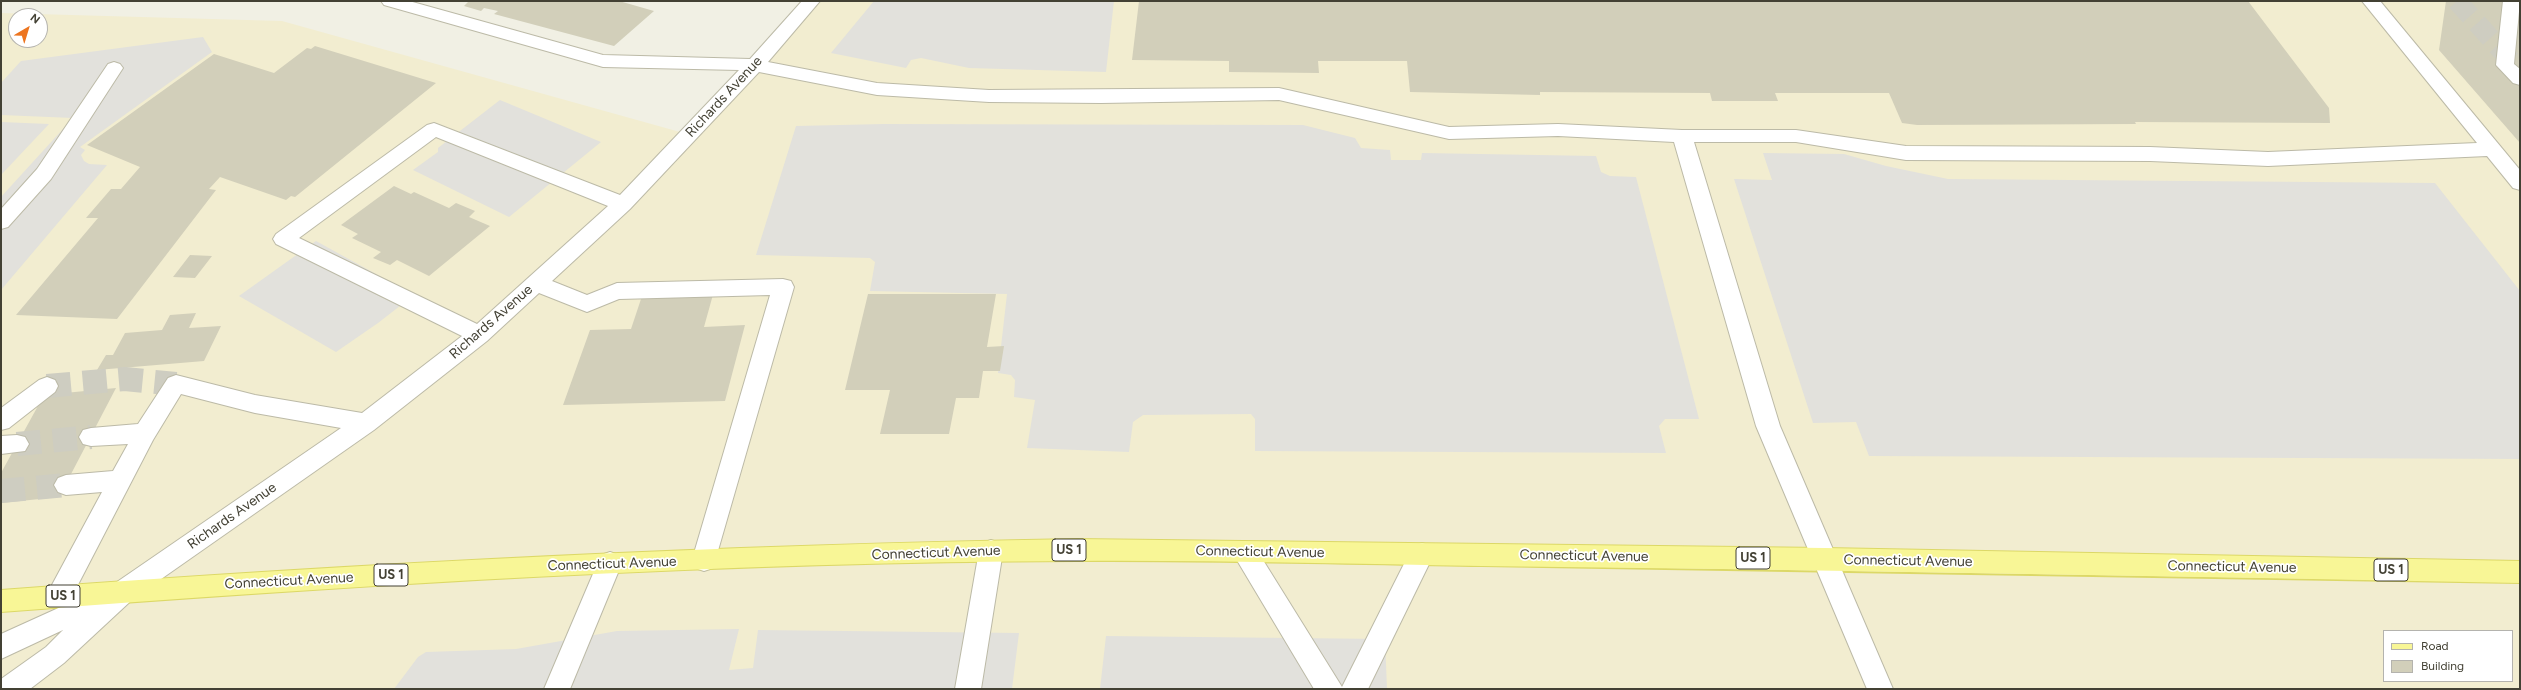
<!DOCTYPE html>
<html>
<head>
<meta charset="utf-8">
<style>
  body { margin:0 }
  #map { position:relative; width:2521px; height:690px; overflow:hidden; background:#f1f0e4; font-family:Figtree,sans-serif }
  canvas { display:block }
  .frame { position:absolute; inset:0; border:2px solid #434134; pointer-events:none }
  .legend { position:absolute; left:2383px; top:630px; width:130px; height:52px; box-sizing:border-box; background:#fff; border:1px solid #b4b3ae; margin:0; padding:5px 7px; list-style:none; font-size:12px; color:#434134 }
  .legend li { display:flex; align-items:center; gap:8px; height:20px }
  .legend b { width:20px; border:1px solid #b4b3ae }
  .north { position:absolute; left:8px; top:8px; width:40px; height:40px; box-sizing:border-box; background:#fff; border:1px solid #b4b3ae; border-radius:50%; rotate:38deg; font-size:11px; font-weight:700; line-height:16px; text-align:center; color:#434134 }
  .north::after { content:''; display:block; margin:auto; width:14px; height:18px; background:#ed751f; clip-path:polygon(50% 0,100% 100%,50% 72%,0 100%) }
</style>
</head>
<body>
<div id="map">
<canvas width="2521" height="690"></canvas>
<div class="frame"></div>
<ul class="legend">
<li><b style="height:5px;background:#f8f696"></b>Road</li>
<li><b style="height:11px;background:#d2cfba"></b>Building</li>
</ul>
<div class="north">N</div>
</div>
<script>
const g = document.querySelector('canvas').getContext('2d');
g.lineJoin = 'round';
function fill(path, color) {
  g.fillStyle = color;
  g.fill(path, 'evenodd');
}
function stroke(path, color, width, dash) {
  g.strokeStyle = color;
  g.lineWidth = width;
  g.lineCap = dash ? 'butt' : 'round';
  g.setLineDash(dash || []);
  g.stroke(path);
}
function drawText(font, color, halo, rows, align = 'center') {
  g.font = font + ' Figtree,sans-serif';
  g.lineWidth = 3.5;
  g.setLineDash([]);
  g.textBaseline = 'middle';
  g.strokeStyle = halo;
  g.fillStyle = color;
  for (const [text, x, y, turn = 0] of rows) {
    g.save();
    g.translate(x, y);
    g.rotate((+turn || 0) * Math.PI / 180);
    g.textAlign = isNaN(turn) ? turn : align;
    if (halo) g.strokeText(text, 0, 0);
    g.fillText(text, 0, 0);
    g.restore();
  }
}
const commercial = new Path2D(`
  M813,1h1707v688h-2519v-676l281,8 398,111zM16,16h24v24h-24zM2384,631h128v50h-128z`);
const parking = new Path2D(`
  M874,1h240l-8,71 -137,-4 -48,-10 -10,2 -5,8 -75,-15z
  M203,37l9,15 -132,95 5,3 -4,5 3,6 5,3 18,1 -106,125v-93l72,-79 -72,-3v-32l20,-22z
  M500,100l101,42 -92,75 -96,-47 25,-18v-4z
  M1,122l48,2 -48,51z
  M884,124l419,1 52,13 6,10 29,2 1,10h30l1,-7 174,3 5,16 9,4 26,1 63,242h-34l-6,7 7,27 -411,-2v-32l-4,-5 -108,1 -10,7 -4,30 -102,-4 8,-48 -21,-3 1,-17 -4,-5 -13,-2 9,-79 -137,-3 5,-29 -5,-4 -114,-3 40,-129z
  M1763,153l81,1 42,12 62,13 487,4 85,108v168l-651,-3 -13,-34 -43,1 -79,-244 38,1z
  M316,241l98,54 -36,28 -42,29 -97,-56z
  M739,629l-10,41 24,-2 5,-38 261,3 -7,56h-618l24,-32 8,-5 90,-3 101,-18z
  M1106,636l279,3 2,50h-287z`);
const building = new Path2D(`
  M464,1h155l35,10 -40,35 -120,-32 4,-3 -14,-3 -3,3 -17,-5 4,-4z
  M1139,1h1109l81,107 1,15 -195,-1 1,2 -219,1 -15,-2 -13,-30h-114l3,8h-66l-2,-8 -170,-1v3l-130,-3 -3,-31h-89l1,12 -90,-1v-11l-97,-1z
  M2446,1h74v142l-81,-93z
  M315,46l121,37 -141,114 -4,-1 -5,4 -66,-23 -11,12 7,1 -99,129 -101,-4 82,-97h-12l25,-29h10l19,-22 -53,-22 127,-91 60,19 33,-25 4,1z
  M394,186l17,8 3,-2 35,16 7,-5 19,8 -6,6 21,9 -61,50 -32,-16 -7,5 -17,-7 8,-6 -29,-14 6,-4 -17,-9z
  M190,255l22,1 -17,22 -22,-1z
  M714,291l-10,36 41,-2 -20,76 -162,4 27,-75 41,-1 12,-36z
  M868,294h128l-9,53 17,-1 -4,25h-17l-4,27h-23l-7,36h-69l10,-44h-45z
  M196,313l-7,15 32,-2 -17,35 -107,9 9,-15h7l12,-22 37,-3 8,-15z
  M116,388l-57,109 -58,6v-30l43,-78z`);
const minorTunnelFar1 = new Path2D(`
  M2457,1l63,70`);
const minorTunnel = new Path2D(`
  M47,386l78,-7 51,5
  M17,444l74,-7
  M1,491l65,-6`);
const minor = new Path2D(`
  M381,1h28l194,54 147,4 52,-58h18l-52,61 109,21 112,7 290,-2 170,39 109,-3 124,6h114l110,16 244,1 118,5 209,-9 -115,-142h18l140,169v20l-7,-2 -26,-32 -219,10 -118,-5 -244,-1 -110,-18h-102l86,284 113,263h-26l-111,-263 -82,-284 -116,-6 -109,3 -170,-39 -178,3 -112,-1 -112,-7 -118,-23 -129,137 -78,72 35,14 30,-12 166,-4 8,2 3,6 -81,281 -9,3 -9,-3 -3,-8 78,-265 -151,4 -32,13 -48,-19 -52,48 -113,89 -240,168 -70,65 -34,26h-29v-10l45,-32 17,-17 -62,29v-25l64,-29 -6,2 -9,-3 -4,-8 56,-104 -36,3 -8,-3 -4,-7 4,-7 8,-3 47,-4 15,-27 -37,2 -8,-2 -4,-7 4,-7 8,-2 47,-4 30,-46 8,-3 79,20 107,18 100,-77 -186,-92 -3,-5 3,-5 151,-109 7,-2 186,72 119,-125 -136,-3 -219,-62zM436,137l172,69 -131,118 -178,-86zM181,394l74,19 86,15 -227,156 -46,20 85,-164z
  M2503,1h17l-6,63 6,5v16l-7,-2 -17,-18z
  M114,62l6,2 3,4 -72,111 -43,48 -7,2v-20l36,-40 71,-105z
  M47,377l8,3 3,6 -3,6 -46,36 -8,2v-22l38,-28z
  M17,435l8,2 4,7 -4,7 -24,3v-18z
  M991,540l9,3 3,8 -22,138h-26l24,-138 3,-8z
  M1244,541l9,3 89,143 71,-141 9,-3 9,3 3,8 -66,135h-54l-82,-137 3,-8z
  M610,552l9,3 3,8 -52,126h-26l57,-134z`);
const major = new Path2D(`
  M1077,539l748,9 695,13v22c-346,-7 -692,-13 -1038,-17 -136,-2 -271,-6 -406,-5 -359,1 -717,24 -1075,51v-22c358,-27 717,-45 1076,-51z`);
const shields = [
  [1069,550,34],
  [1753,558,34],
  [2391,570,34],
  [391,575,34],
  [63,596,34]
];
const shieldNames = [
  ["US 1",1069,550],
  ["US 1",1753,558],
  ["US 1",2391,570],
  ["US 1",391,575],
  ["US 1",63,596]
];
const streetNames = [
  ["Richards Avenue",724,97,-47],
  ["Richards Avenue",491,322,-41],
  ["Richards Avenue",232,516,-35],
  ["Connecticut Avenue",1260,552,1],
  ["Connecticut Avenue",936,553,-2],
  ["Connecticut Avenue",1584,556,1],
  ["Connecticut Avenue",1908,561,1],
  ["Connecticut Avenue",612,564,-2],
  ["Connecticut Avenue",2232,567,1],
  ["Connecticut Avenue",289,581,-3]
];
fill(commercial, '#f2edd0');
fill(parking, '#e2e1dc');
fill(building, '#d2cfba');
stroke(minorTunnelFar1, '#cecdc1', 20, [20, 10]);
stroke(minorTunnel, '#cecdc1', 24, [24, 12]);
stroke(minor, '#bcbaa7', 2);
stroke(major, '#dcd867', 2);
fill(minor, '#fff');
fill(major, '#f8f696');
for (const [x, y, w] of shields) {
  const box = new Path2D();
  box.roundRect(x - w / 2, y - 11, w, 22, 3);
  g.fillStyle = '#fff';
  g.fill(box);
  stroke(box, '#434134', 1);
}
drawText('bold 13px', '#434134', null, shieldNames);
drawText('14px', '#434134', '#fff', streetNames);
</script>
</body>
</html>
